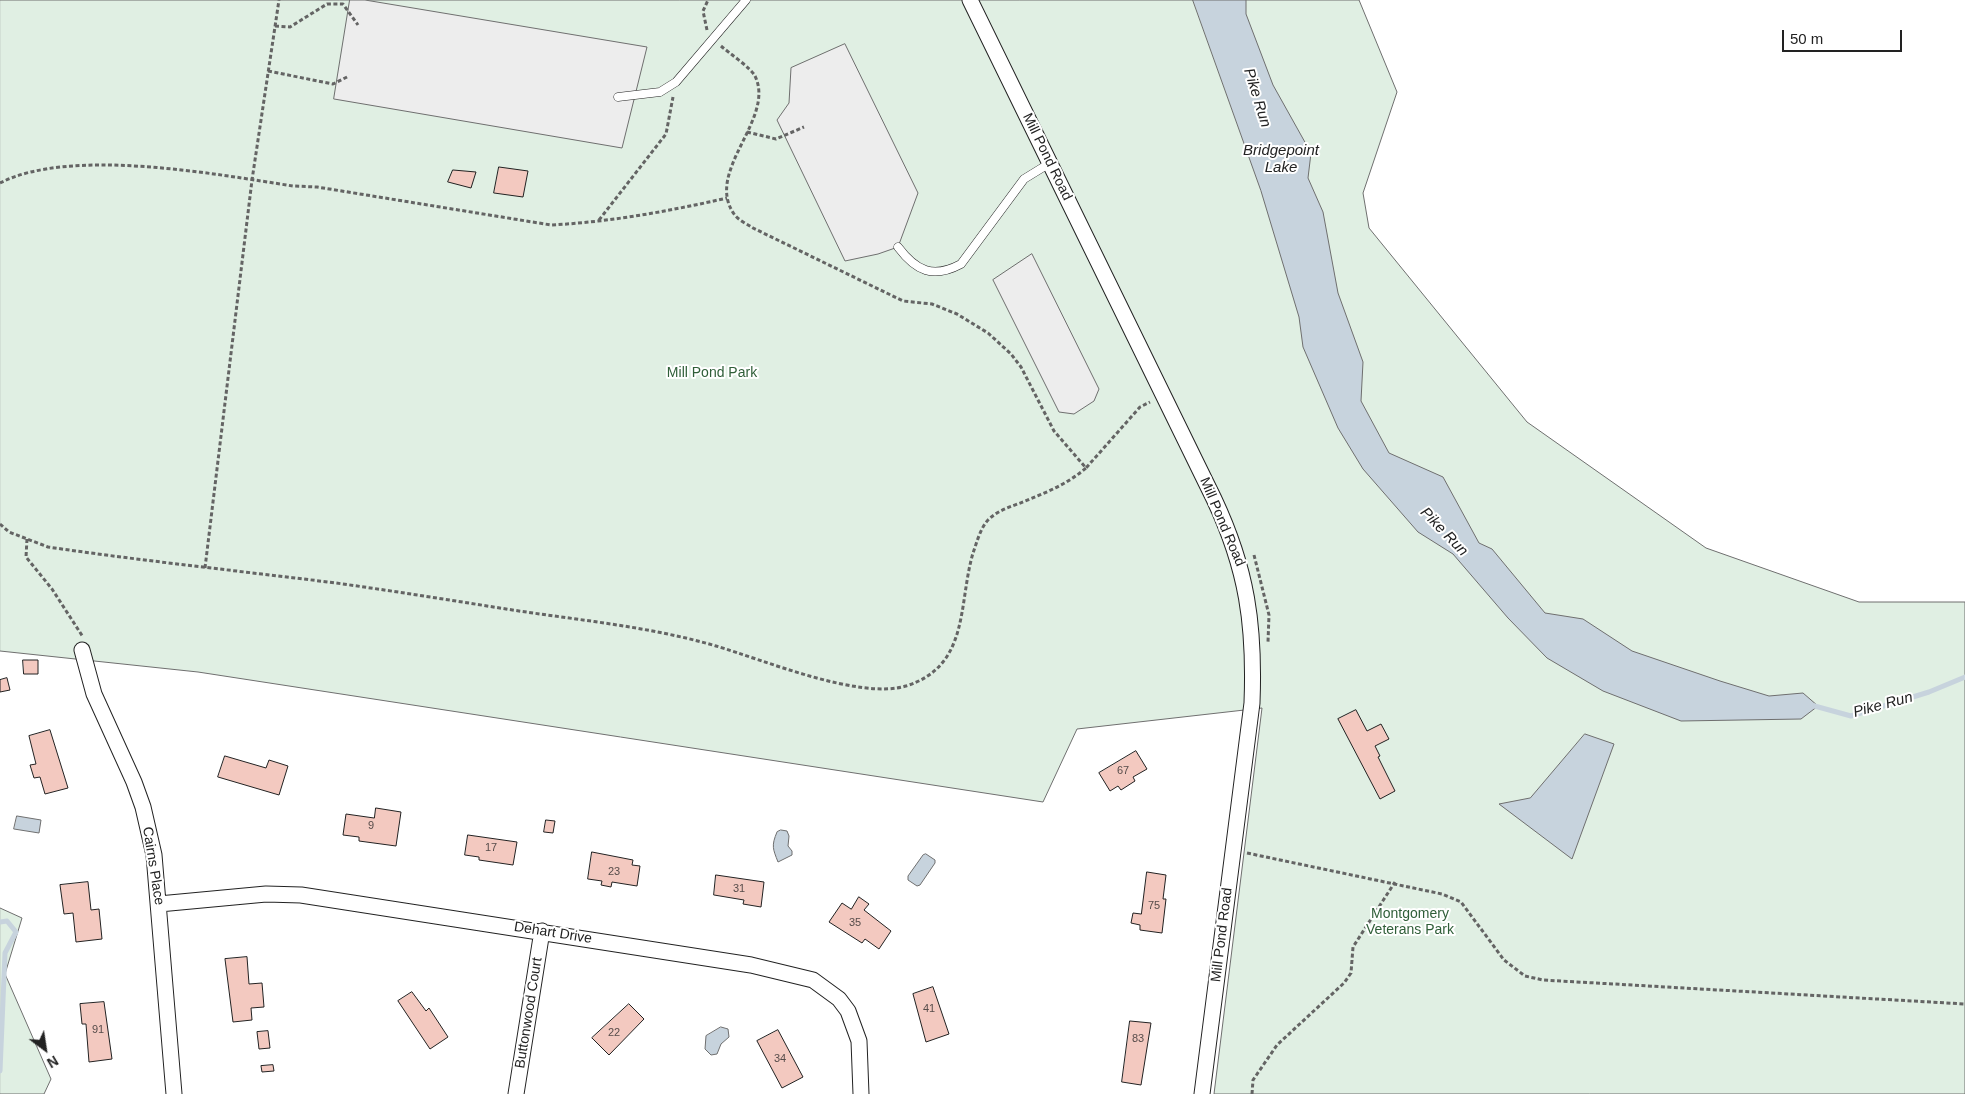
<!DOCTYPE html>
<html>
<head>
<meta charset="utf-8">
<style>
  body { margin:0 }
  #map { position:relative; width:1965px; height:1094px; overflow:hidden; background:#fff; font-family:Arial,sans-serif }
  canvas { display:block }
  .north { position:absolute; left:20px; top:1024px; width:50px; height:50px; -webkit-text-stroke:4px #fff; paint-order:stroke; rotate:149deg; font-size:14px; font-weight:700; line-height:20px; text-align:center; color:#222 }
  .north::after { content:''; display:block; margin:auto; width:18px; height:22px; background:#222; clip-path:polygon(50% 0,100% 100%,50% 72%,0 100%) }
  .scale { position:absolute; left:1782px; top:30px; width:120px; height:22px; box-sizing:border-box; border:2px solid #222; border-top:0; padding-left:6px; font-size:15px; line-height:18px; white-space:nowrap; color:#222; -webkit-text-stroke:4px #fff; paint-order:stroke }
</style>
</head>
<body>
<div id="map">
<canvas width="1965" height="1094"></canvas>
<div class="north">N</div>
<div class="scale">50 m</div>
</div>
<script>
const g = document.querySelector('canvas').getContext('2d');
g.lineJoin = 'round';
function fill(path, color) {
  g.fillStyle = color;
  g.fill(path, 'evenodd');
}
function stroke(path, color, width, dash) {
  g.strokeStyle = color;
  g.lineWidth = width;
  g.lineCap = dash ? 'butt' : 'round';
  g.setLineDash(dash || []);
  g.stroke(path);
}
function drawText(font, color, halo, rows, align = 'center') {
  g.font = font + ' Arial,sans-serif';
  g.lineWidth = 4;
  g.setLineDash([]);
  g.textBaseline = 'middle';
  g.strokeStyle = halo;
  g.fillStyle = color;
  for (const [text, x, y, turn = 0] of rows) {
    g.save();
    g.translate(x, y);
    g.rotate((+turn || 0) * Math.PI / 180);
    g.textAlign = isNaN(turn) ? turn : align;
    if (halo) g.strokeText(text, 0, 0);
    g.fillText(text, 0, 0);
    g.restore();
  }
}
const green = new Path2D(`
  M0,0h1359l38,92 -34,101 6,35 158,194 179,126 153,54h106v492h-751l48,-386 -185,21 -34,73 -845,-130 -198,-21z
  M0,908l22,10 -17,56 46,105 -7,15h-44z`);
const parking = new Path2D(`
  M350,0h15l282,47 -25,101 -288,-49z
  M845,44l73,149 -20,54 -20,7 -33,7 -68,-141 12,-17 2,-35z
  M1032,254l67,135 -5,12 -20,13 -15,-2 -66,-132z`);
const water = new Path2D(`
  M1193,0h53v14l27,71 38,68 -3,25 15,34 15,81 25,69 -2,39 28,52 54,24 36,66 13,6 53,64 38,6 49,32 88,30 49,15 34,-3 15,13 -17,13 -120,2 -78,-30 -56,-33 -39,-40 -55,-64 -35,-22 -55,-63 -25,-41 -35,-81 -4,-30 -38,-126z
  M1585,734l29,10 -42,115 -73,-55 31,-6z
  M17,816l24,4 -2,13 -25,-4z
  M781,830l6,1 2,5 -1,10 4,5v4l-14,7c-5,-13 -7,-16 -1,-30z
  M926,854l9,6v3l-15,22 -3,1 -9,-6v-4l15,-21z
  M721,1027l7,2 1,8 -8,7 -4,10 -6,1 -6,-6 1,-13z`);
const stream = new Path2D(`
  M1811,705l40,11 78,-24 36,-15
  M0,922l7,-1 9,11 -11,21 -5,118`);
const building = new Path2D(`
  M499,167l29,4 -5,26 -29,-4z
  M453,170l23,2 -5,16 -23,-6z
  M23,660h15v14h-14z
  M7,678l3,12 -10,2v-12z
  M1356,710l11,21 14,-7 8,15 -14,7 5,10 -2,1 17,34 -15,8 -42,-80z
  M50,730l18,58 -23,6 -5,-17 -6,1 -4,-13 6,-1 -7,-28z
  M1136,751l11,18 -14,8 2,4 -14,9 -3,-4 -8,5 -11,-18z
  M225,756l41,12 3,-8 19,6 -9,29 -61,-18z
  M376,808l25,4 -5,34 -37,-5v-4l-16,-2 3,-21 28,4z
  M546,820l9,1 -2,12 -9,-1z
  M468,835l49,7 -4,23 -34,-5v-3l-14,-2z
  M592,852l41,8 -1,5 8,1 -3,20 -25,-4 -1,5 -10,-2 1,-4 -14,-2z
  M1147,872l19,3 -3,24h3l-4,34 -22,-3v-5l-9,-2 2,-10 8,1z
  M716,875l48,7 -3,25 -18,-3 1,-4 -30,-5z
  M88,882l3,28 8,-1 3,30 -26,3 -3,-29 -9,1 -4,-29z
  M859,897l10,7 -5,6 27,21 -12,18 -14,-10 -3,4 -33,-21 13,-19 9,6z
  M247,957l2,27 13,-1 2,24 -13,1 1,12 -19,2 -8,-63z
  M933,987l16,47 -23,8 -13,-48z
  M412,992l14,19 3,-3 19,29 -18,12 -32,-48z
  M104,1002l8,57 -23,3 -3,-38h-4l-2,-20z
  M629,1004l15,15 -35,36 -17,-17z
  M1130,1021l21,2 -10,62 -19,-3z
  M778,1030l25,47 -21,11 -25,-47z
  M268,1031l2,17 -11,1 -2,-17z
  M273,1065l1,6 -12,1 -1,-6z`);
const path = new Path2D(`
  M275,26l15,1 37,-23h16l15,21
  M707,30l-4,-19 5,-11
  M721,46c8,7 30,22 34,30 21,43 -51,95 -21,138 4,6 13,10 19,14l150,73 29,3 25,10 31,19 23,21 10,13 33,64 32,37 54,-61 10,-5
  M268,71l65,13 16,-8
  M747,132l29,7 28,-12
  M0,183c70,-36 215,-9 293,3l24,1 234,38c59,-3 119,-14 176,-27
  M599,220l67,-86 7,-37
  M0,524l9,8 39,15c96,14 192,24 288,36 57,8 114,17 170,26 70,11 142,17 210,37 48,14 143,54 190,40 64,-20 52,-82 67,-133 4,-11 7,-24 15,-33 12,-12 27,-14 42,-21 20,-8 40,-17 56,-31
  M27,539l-1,18 26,32 31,48
  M1254,555l15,60 -1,27
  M205,568l47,-388 27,-180
  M1247,853l195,41 19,8 43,58 21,16 18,4 422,24
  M1252,1094l1,-14 24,-35 67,-62 7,-10 2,-26 42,-65`);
const service = new Path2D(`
  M618,97l42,-5 16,-10 70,-82
  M898,247c18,24 35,32 63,17l63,-85 26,-16`);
const minor = new Path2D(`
  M970,0l244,499c33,70 41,126 38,204l-50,391
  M82,650l12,44 40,88 9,25 11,48 20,239
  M159,904l107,-10 35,1 450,70 62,15 26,19 9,12 11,30 2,53
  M516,1094l26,-163`);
const numberNames = [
  ["67",1123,771],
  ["9",371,826],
  ["17",491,848],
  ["23",614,872],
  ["31",739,889],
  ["75",1154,906],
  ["35",855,923],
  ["41",929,1009],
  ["91",98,1030],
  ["22",614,1033],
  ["83",1138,1039],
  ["34",780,1059]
];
const streetNames = [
  ["Mill Pond Road",1047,157,64],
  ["Mill Pond Road",1222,522,67],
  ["Cairns Place",153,866,81],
  ["Dehart Drive",553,933,9],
  ["Mill Pond Road",1222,935,-83],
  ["Buttonwood Court",529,1013,-81]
];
const parkNames = [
  ["Mill Pond Park",712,373],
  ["Montgomery",1410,914],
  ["Veterans Park",1410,930]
];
const waterNames = [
  ["Pike Run",1257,98,73],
  ["Bridgepoint",1281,151],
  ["Lake",1281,168],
  ["Pike Run",1444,532,46],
  ["Pike Run",1883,705,-15]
];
fill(green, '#e0efe3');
stroke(green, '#6f6f6f', 1);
fill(parking, '#ededed');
stroke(parking, '#6f6f6f', 1);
fill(water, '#c7d3dd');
stroke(water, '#6f6f6f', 1);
stroke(stream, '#c7d3dd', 5);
fill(building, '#f3c9c0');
stroke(building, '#222', 1);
stroke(service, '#222', 9);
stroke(minor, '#222', 17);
stroke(path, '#646464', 3, [4, 2.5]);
stroke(service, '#fff', 8);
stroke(minor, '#fff', 15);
drawText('11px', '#564c4a', null, numberNames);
drawText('14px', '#222', '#fff', streetNames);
drawText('14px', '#2f5e38', '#fff', parkNames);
drawText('italic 15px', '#222', '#fff', waterNames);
</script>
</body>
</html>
